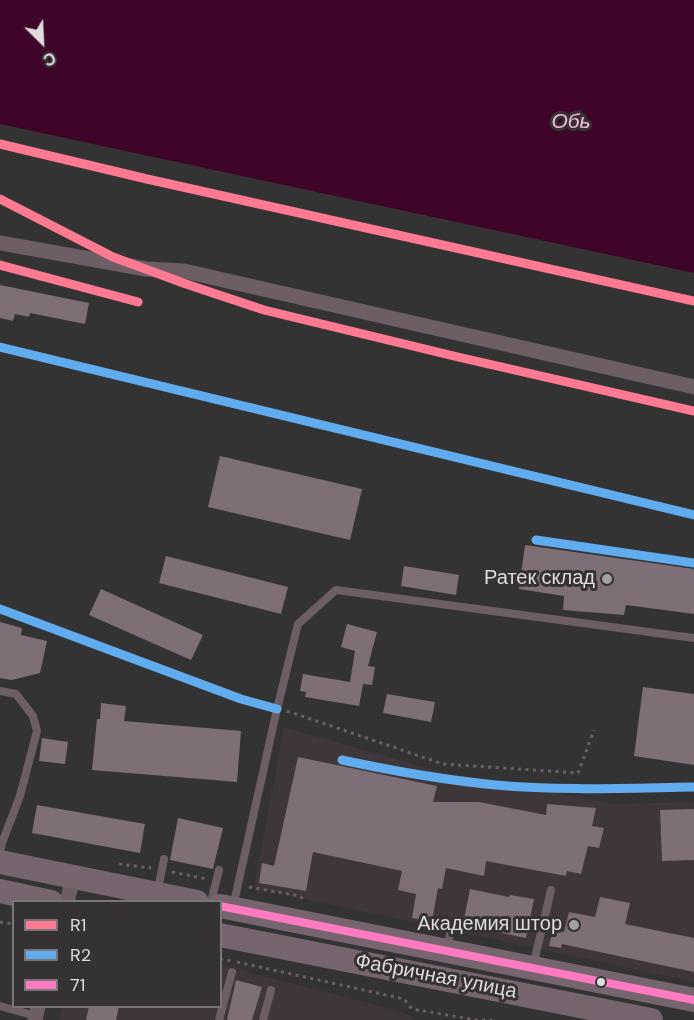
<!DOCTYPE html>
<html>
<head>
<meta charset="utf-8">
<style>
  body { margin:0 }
  #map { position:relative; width:694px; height:1020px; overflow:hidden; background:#343333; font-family:"DM Sans",sans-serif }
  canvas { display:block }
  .legend { position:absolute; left:12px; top:900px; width:210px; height:108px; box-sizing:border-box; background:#353233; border:2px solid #797677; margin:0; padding:8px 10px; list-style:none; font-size:18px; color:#dedcdd }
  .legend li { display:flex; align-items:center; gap:12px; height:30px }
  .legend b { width:30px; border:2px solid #797677 }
  .north { position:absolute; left:12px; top:12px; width:60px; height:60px; -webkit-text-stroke:4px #353233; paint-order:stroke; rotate:156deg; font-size:16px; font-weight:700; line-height:24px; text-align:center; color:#dedcdd }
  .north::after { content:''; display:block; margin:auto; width:21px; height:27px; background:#dedcdd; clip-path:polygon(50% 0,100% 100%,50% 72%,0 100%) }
</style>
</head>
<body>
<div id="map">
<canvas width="694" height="1020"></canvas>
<ul class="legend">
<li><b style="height:8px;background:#fe7a93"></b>R1</li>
<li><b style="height:8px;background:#60acee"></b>R2</li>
<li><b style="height:8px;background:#fe7ac1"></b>71</li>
</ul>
<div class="north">С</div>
</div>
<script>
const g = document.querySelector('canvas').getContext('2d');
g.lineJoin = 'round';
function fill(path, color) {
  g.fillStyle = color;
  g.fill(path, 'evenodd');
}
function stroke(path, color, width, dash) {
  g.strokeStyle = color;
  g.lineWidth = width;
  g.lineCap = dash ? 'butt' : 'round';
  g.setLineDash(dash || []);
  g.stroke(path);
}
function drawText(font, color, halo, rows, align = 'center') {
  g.font = font + ' "DM Sans",sans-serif';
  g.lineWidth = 6;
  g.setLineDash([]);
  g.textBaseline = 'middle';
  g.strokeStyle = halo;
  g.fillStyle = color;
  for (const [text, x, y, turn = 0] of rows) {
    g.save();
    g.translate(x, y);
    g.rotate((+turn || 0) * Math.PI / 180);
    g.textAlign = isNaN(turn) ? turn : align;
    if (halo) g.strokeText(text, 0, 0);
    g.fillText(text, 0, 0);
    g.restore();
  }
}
const built = new Path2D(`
  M284,727l153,44 177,33 80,-2v180l-440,-94z
  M221,965l182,47 12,8h-356l3,-13 158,-1z`);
const water = new Path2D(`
  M0,0h694v273l-694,-149z`);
const building = new Path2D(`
  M0,285l89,18 -4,21 -55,-11 -1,4 -14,-3 -2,7 -13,-3z
  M220,456l142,33 -12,51 -142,-33z
  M525,545l169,24v45l-68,-9 -2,10 -61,-5 1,-14 -45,-7z
  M166,556l122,31 -7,27 -122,-31z
  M404,566l55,9 -3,20 -55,-9z
  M101,589l102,46 -12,25 -102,-45z
  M0,622l22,6 -1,7 26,6 -7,32 -28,7 -12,-2z
  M347,624l30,8 -9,34 7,1 -3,18 -9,-1 -4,22 -54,-9 1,-5 -6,-1 3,-17 47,8 5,-31 -14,-4z
  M643,687l51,7v71l-60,-9z
  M387,694l48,8 -4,20 -48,-9z
  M101,703l25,3 -2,15 117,10 -4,51 -145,-12 5,-51h3z
  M42,738l26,4 -3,22 -26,-3z
  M298,757l139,29 -4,16h46l67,13 1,-11 49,4 -4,18 12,2 -5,20 -11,-2 -7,28 -14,-3 -1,5 -80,-15 -2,15 -38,-8 -4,21 -4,-1 -6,33 -20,-3 4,-24 -18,-4 4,-19 -89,-19 -7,39 -47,-8 3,-20 12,3z
  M37,805l108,19 -5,29 -108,-20z
  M694,809v51l-32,1 -2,-51z
  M178,818l45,10 -10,41 -43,-9z
  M470,889l39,8 1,-2 24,4 -8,39 -63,-13z
  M600,897l30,6 -5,21 69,14v34l-132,-28 -1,4 -12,-2 4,-16 11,2 5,-20 26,5z
  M236,980l26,7 -10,33h-25z
  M89,1006h30l-3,14h-30z`);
const path = new Path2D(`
  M287,711l156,53 135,9 16,-43
  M119,864l32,4
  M172,872l35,7
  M249,887l51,9 5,6
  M0,922l14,2
  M220,959l11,2
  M237,962l167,37 8,10 65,11h15`);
const lane = new Path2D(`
  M0,691l16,3 17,22 4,15 -17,65 -18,47 -2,10
  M158,889l6,-30
  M211,902l8,-32
  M233,907l44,-198 21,-85 38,-34 358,48
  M449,939l2,-11
  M535,958l16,-68
  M0,1006l36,10
  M219,1020l13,-48
  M263,1020l8,-30`);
const street = new Path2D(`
  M0,243l146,26 38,2 510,116
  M67,902l6,-25
  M35,1020l3,-14`);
const primary = new Path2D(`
  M0,862l197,40
  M0,891l51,11
  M220,906l474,94
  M220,935l431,85`);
const bus1 = new Path2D(`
  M220,906l474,94`);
const rail1 = new Path2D(`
  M0,144l147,35 547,122
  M0,199l113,58 73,27 78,26 194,47 236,54
  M0,265l138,37`);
const rail2 = new Path2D(`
  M0,347l694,168
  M536,540l158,23
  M0,609l241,90 36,10
  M342,760c51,11 102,20 154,25 65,6 133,3 198,2`);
const markers = [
  [607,579,6,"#a2a1a2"],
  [574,925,6,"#a2a1a2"],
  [601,982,5,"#dedcdd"]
];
const poiNames = [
  ["Ратек склад",595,579],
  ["Академия штор",562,925]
];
const streetNames = [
  ["Фабричная улица",436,977,11]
];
const waterNames = [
  ["Обь",571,122]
];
fill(built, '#3f363a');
fill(water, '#3f0528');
fill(building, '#7e6e76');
stroke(path, '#6a6165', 3, [3, 4.5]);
stroke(lane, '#6d5e65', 8);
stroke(street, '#6d5e65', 15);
stroke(primary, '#76656e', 24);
stroke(bus1, '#fe7ac1', 8);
stroke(rail1, '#fe7a93', 9);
stroke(rail2, '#60acee', 9);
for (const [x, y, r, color] of markers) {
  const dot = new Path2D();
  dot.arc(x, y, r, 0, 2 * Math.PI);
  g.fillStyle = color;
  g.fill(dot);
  stroke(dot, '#353233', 2);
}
drawText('20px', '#dedcdd', '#353233', poiNames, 'right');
drawText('20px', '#dedcdd', '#353233', streetNames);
drawText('italic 21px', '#fabbd8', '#353233', waterNames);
</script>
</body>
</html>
